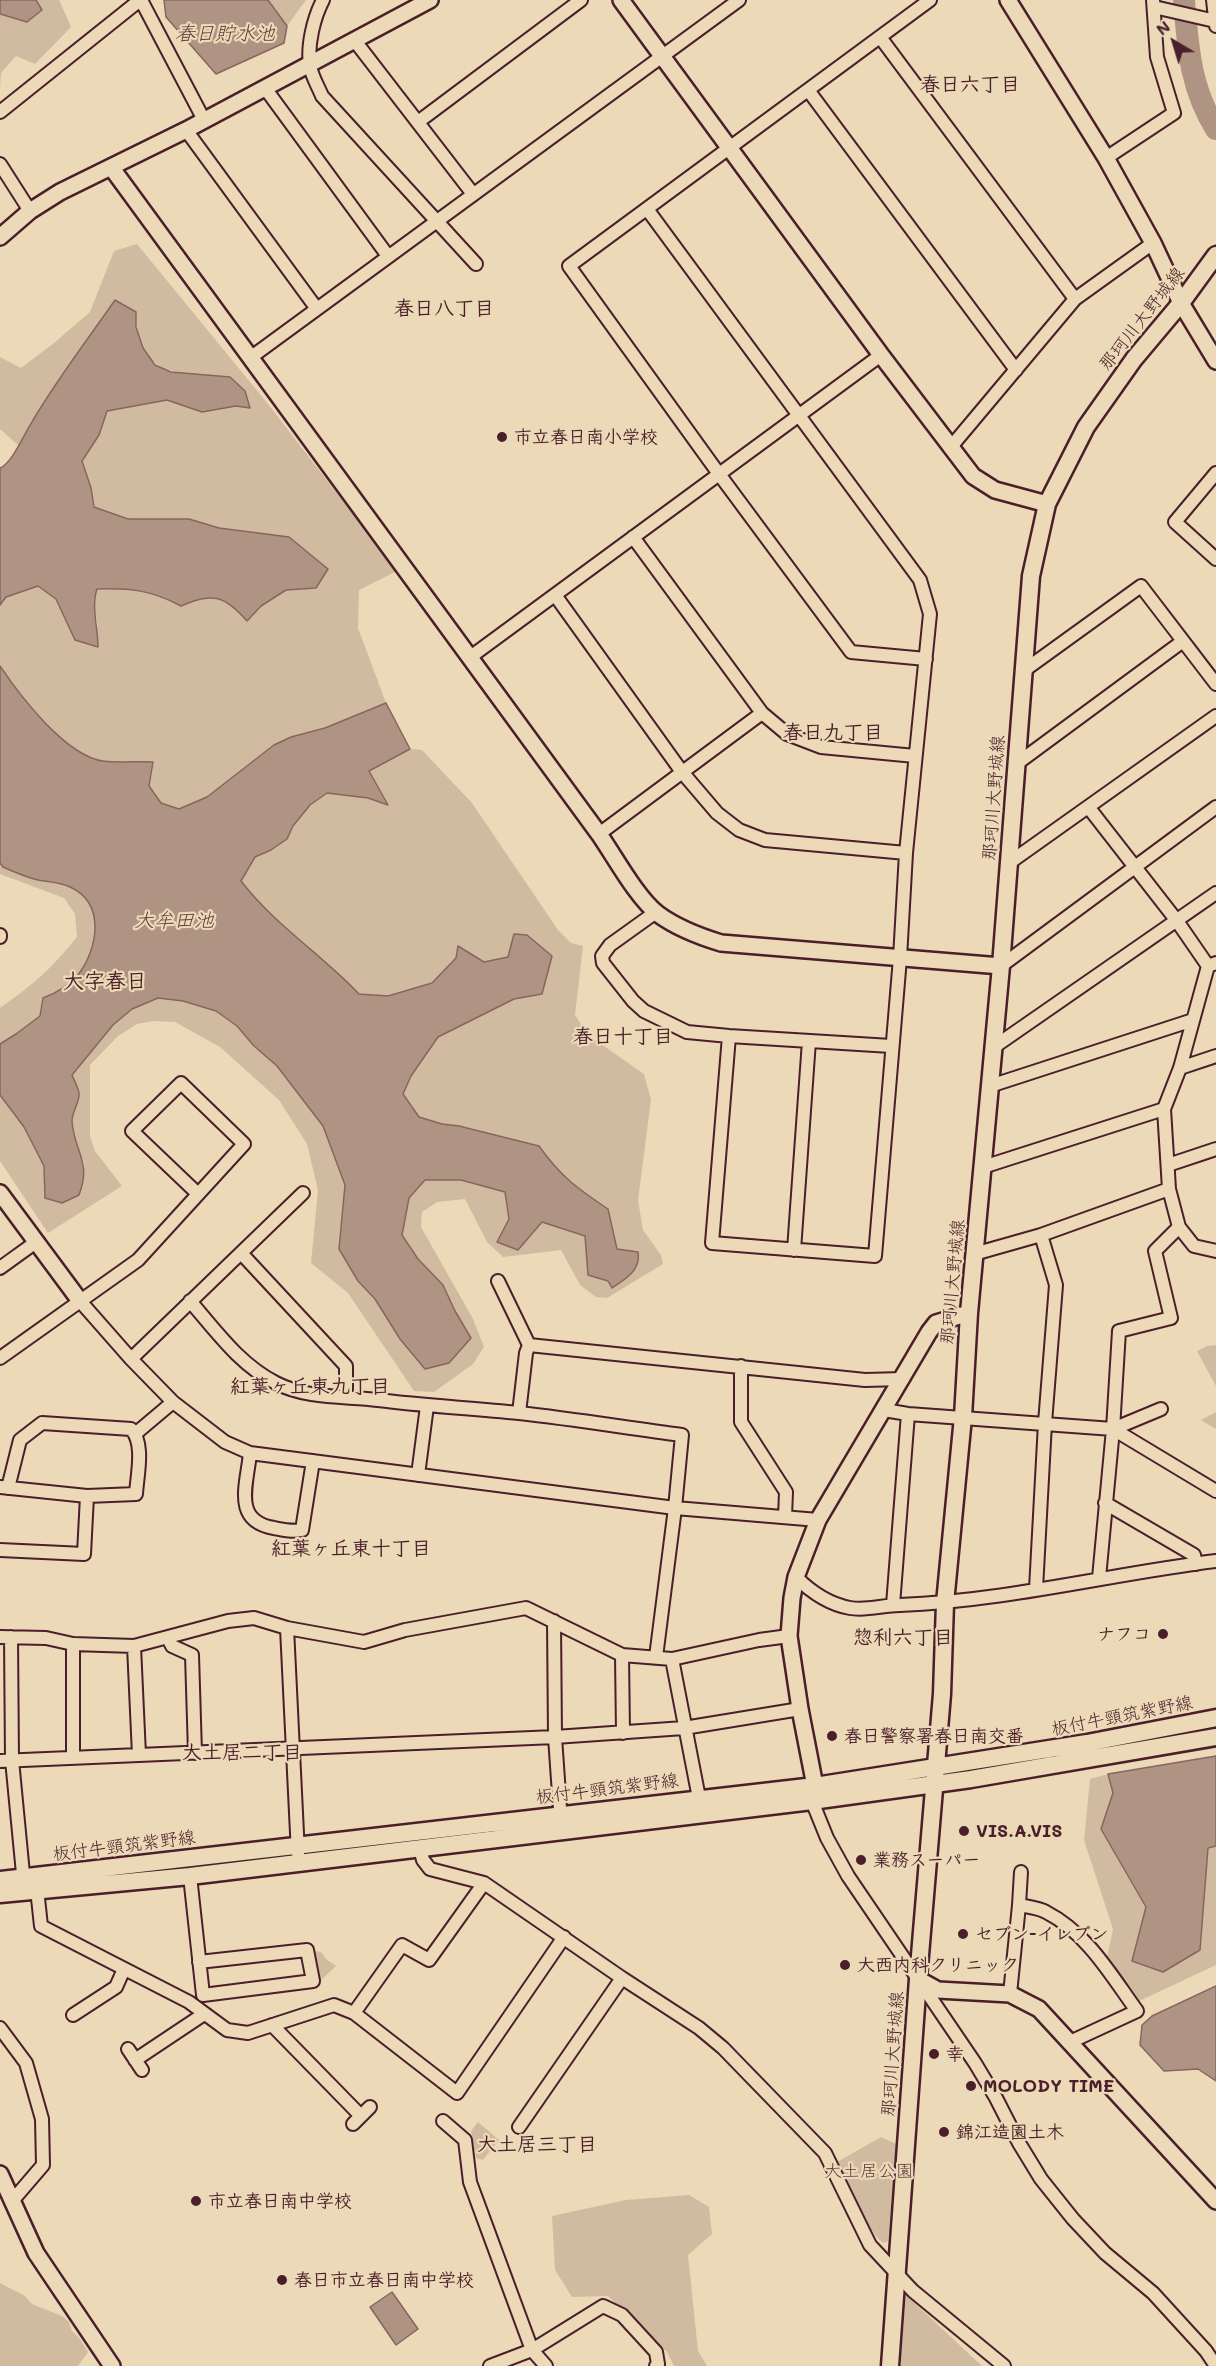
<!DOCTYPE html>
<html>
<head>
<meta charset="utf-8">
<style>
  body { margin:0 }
  #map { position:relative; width:1216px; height:2366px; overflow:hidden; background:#ecd9b7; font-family:Mali,sans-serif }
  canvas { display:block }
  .north { position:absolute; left:1144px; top:12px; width:60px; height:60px; -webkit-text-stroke:4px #ecd9b7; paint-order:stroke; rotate:322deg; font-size:16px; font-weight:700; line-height:24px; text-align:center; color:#4a1f2b }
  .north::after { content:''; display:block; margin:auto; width:21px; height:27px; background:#4a1f2b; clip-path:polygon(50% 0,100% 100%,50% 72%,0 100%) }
</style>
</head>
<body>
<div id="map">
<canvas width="1216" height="2366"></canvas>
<div class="north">N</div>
</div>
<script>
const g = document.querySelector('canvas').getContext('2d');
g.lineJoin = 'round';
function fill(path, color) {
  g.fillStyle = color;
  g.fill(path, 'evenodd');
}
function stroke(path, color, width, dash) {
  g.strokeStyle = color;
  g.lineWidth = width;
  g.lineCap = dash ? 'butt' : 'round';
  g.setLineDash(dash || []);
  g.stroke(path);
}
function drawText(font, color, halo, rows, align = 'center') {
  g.font = font + ' Mali,"Klee One",sans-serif';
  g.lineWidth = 4.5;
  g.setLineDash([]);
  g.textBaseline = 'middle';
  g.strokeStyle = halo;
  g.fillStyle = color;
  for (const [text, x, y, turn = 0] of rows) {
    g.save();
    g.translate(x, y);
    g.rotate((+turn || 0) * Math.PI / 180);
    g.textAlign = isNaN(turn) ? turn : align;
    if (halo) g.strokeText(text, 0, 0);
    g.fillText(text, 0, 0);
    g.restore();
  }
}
const green = new Path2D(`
  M36,0h23l12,27 -36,37 -19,-8 -15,17 -1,16v-75l27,8 14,-12z
  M268,0h38l-19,26z
  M137,244l131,160 129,167 -38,19 -1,38 28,75 -61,25 -34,9 -17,8 -67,52 -28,13 -18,-7 -12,-17 4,-24 -52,-1 -29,-12 -55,-57 -17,-26v-61l6,-8 32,-11 18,13 19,41 23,-14 -5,-25 4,-12c34,-1 54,1 84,17 32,-12 42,-12 66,15l14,-15 25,-16 30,-2 -70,-55 -27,-5 -30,-9h-61l-34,-12 -3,-19 -9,-27 17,-26 8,-24 60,-11 35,12 34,-6 14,1 -20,-30c-52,-4 -92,2 -94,-65l-21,-12 -82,120 -14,26 -19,-17v-72l21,11 33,-25 36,-31 24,-61z
  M410,749l12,1 50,53 86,127 13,13 12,3 -8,69 13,20 56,39 7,26 -13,100 5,30 18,25 2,9 -56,34 -11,-1 -16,-12 -19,-35 -58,7 -16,-15 -22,-43 -28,3 -15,10 -1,15 52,92 11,28 -11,17 -39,28 -20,-1 -66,-98 -37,-30 7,-73 -11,-46 -28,-44 -59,-53 -45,-25 -22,-1 -16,3 -19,12 -28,29v71l5,15 27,35 -74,47 -48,-72v-66l24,32 20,39 1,32 40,-32 -9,-24 -4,-24 7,-24 -7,-19 41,-50 19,-16 26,-11 25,3 33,10 21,15 17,20 23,19 46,61 22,59 -6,65 19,31 17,18 25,40 55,-28 -12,-26 -25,-26 -16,-24 7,-37 16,-18h36l44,12 4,27 -11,23 20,8 24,-28 43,14 4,39 19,6 9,-32 -9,-40c-30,-20 -48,-33 -69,-63l-80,-20 -17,-2 -23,-7 -16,-23 8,-18 27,-39 76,-38 28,-5 -34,-37 -24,5 -27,-4 -25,25 -44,13 -29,-2c-37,-40 -84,-69 -118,-113l14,-24 16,-7 16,-11 6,-13 17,-21 17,-12 41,5 19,7 -18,-34z
  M0,863l3,4c10,4 20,9 31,12 11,3 26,3 36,8 36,16 28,62 8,88 -10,12 -22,18 -35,23l-3,18 -24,18 -16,10v-36c34,-24 51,-39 77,-71l-2,-23 -11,-16 -64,-24z
  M1216,1345v41l-19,-35 10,-5z
  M1216,1412v17l-15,-9z
  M1108,1774l5,19 -12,36 45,78 -14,54 68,-11 8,-102 8,-2v119l-79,37 -30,-44 6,-29 -29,-89 6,-61z
  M307,1950l14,2 5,7 10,7 -17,16 -6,-1z
  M478,2122l21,18 -16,20 -7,-2 -5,-27z
  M881,2137l15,7 -8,97 -4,2c-14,-6 -39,-65 -47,-81z
  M689,2195l20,12 3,27 -24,21 10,96 9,15h-33l-7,-14 -59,-56 -36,1 -17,-27 -3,-54 74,-16z
  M0,2283l25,13 7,8 30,12 7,6 3,9 8,8 8,13 -10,14h-78z
  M906,2295l76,71h-82z`);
const water = new Path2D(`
  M0,0h36l6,10 -15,12 -27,-8z
  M164,0h104l19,26 -3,17 -68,31 -50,-57z
  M115,300l21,12v15l7,21 12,17 16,7 59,5 15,14 5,17 -14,-2 -34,6 -35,-12 -60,11 -8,24 -17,26 9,27 3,19 34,12h61l30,9 70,9 39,32 -12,19 -30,2 -25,16 -14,15c-24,-27 -34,-28 -66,-15 -30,-16 -50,-18 -84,-17 -6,17 1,39 1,58l-23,-7 -19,-41 -18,-13 -32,11 -6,8v-137c11,-4 23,-31 29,-41 25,-44 57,-85 86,-127z
  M0,666c20,30 66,90 103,95 16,2 34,0 50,1l-4,24 12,17 18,6 28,-12 67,-52 17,-8 34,-9 61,-25 24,46 -41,22 19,34 -20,-7 -41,-5 -17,12 -17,21 -6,13 -16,11 -16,7 -14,24c34,44 80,73 118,113l29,2 44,-13 24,-25 2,-12 26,16 24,-5 6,-23 13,1 25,21 -10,38 -28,5 -76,38 -27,39 -8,18 16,23 23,7 17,2 80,20c21,30 39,43 69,63l9,40 21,3c3,18 -12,27 -26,36l-4,-7 -20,-6 -3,-39 -43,-14 -24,28 -21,-8 12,-23 -4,-27 -44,-12h-36l-16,18 -7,37 16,24 25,26 12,26 16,27 -22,25 -24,6 -25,-30 -25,-40 -17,-18 -19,-32 6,-64 -22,-59 -46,-60 -23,-20 -17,-20 -21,-15 -33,-10 -25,-3 -26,11 -19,16 -41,50c2,5 6,12 7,18 1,9 -7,18 -7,28 2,31 20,40 7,74l-17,8 -17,-5 -1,-32 -20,-39 -24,-32v-51l16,-10 24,-18 3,-18c13,-5 25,-11 35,-23 20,-26 28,-72 -8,-88 -9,-5 -22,-5 -32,-7 -12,-3 -24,-8 -35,-13l-3,-4z
  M1216,1756v90l-8,2 -8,102 -37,22 -31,-11 14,-54 -45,-78 12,-36 -5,-19z
  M1216,1986v95l-18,-12 -34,2 -24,-26 2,-20 10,-9z
  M392,2292l26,37 -22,16 -26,-38z`);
const river = new Path2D(`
  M1184,0c4,47 6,88 32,129`);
const minor = new Path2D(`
  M141,0l63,120
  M323,0c-9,17 -16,45 -13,65 1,10 8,21 12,31l154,168
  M1213,0l3,26
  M1154,7l61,14
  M880,37l195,262
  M355,41l118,153
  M265,88l123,168
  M808,90l208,280
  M0,112l140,-112
  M418,122l163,-122
  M186,130l131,179
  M1106,158l68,-45 -17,-56 -4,-57
  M0,164l30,47
  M647,209l273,371 10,34 -24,239 -6,105 -25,298 -163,-13 17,-207
  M250,358l489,-358
  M950,448l125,-149 78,-56
  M1216,473l-41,49 41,37
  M633,537l129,176 25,21 34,13 94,9
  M555,595l127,177 35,41 22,17 26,10 141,13
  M469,658l412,-303
  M926,659l-75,-7 -132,-178 -150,-208 361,-266
  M1022,672l119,-86 75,98
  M1015,765l168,-124
  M1089,808l88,113 31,45 8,-3
  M599,834l163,-121
  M1009,863l207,-147
  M656,912l-46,33 -8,11 1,7 30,38 11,10 43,21 42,4 162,10
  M0,935v2
  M1001,966l215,-159
  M1208,966l-28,102 -16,41 5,80 10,38 15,19 22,5
  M994,1047l222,-154
  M1180,1068l36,-12
  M990,1086l203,-66
  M1168,1165l48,-16
  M983,1167l181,-58
  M794,1250l15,-209
  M241,1253l105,113v30
  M974,1254l67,-19 128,-46
  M0,1268l36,-26
  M498,1281l31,64
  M80,1301l51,58 42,43 52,40 25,11 425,55 143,12
  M190,1301c26,30 50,64 86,82 31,16 68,13 102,17 47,6 94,8 141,13 55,6 109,15 163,22l-7,73 -19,149
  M0,1358l138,-98 106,-116 -63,-61 -49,48 65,62
  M131,1359l172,-166
  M741,1366v56l45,70 -1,25
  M884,1410l24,4 205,15 103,62
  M519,1413l7,-60 3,-8 336,35 38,-1
  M1113,1429l48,-20
  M135,1434l38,-32
  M250,1453c-3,32 -18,68 24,75 10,2 19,4 28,2l11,-69
  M418,1475l9,-69
  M0,1487l87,9 49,-2c1,-18 9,-51 -5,-65l-89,-6 -22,17 -12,48
  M1105,1503l89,52 2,9
  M0,1550l84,4 3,-58
  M796,1577c15,15 32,27 54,31 17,3 33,-3 50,-3 106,-4 211,-31 316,-44
  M1099,1578l14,-149 6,-98 52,-13 -16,-67 24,-24
  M1036,1589l9,-166 11,-138 -15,-50
  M893,1605l15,-191
  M554,1621l1,116 6,86
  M287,1628l11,226
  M0,1637l46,1 27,6 61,2 94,-25 26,-3 33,10 77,14 41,-12 121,-22 96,47 50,4 87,-19 30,-4
  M11,1637l1,123 12,124
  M168,1638l4,8 20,9 3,98
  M73,1644v114
  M134,1646l5,109
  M622,1655l1,78
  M672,1659l27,139
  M0,1761l555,-24 129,-9 116,-19
  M812,1801l15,37 21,38 127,187 21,35 23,45 22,36 32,40 32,34 48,40 53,58 10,15
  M420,1848l3,12 7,9 54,14 138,95 77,50 24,20 102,105 45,92 43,46 91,75
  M190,1876l13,119 110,-14 -6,-31 -108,12
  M484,1883l-55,77 -27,-15 -48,68 103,80 107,-156
  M37,1889l4,37 148,76 38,28 21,3 86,-28 20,8
  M1019,1905l2,-33
  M1010,1994l9,-89c9,2 20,3 27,7 41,21 65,63 91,99l-67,31
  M73,2015l43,-28 8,-18
  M272,2025l88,90
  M0,2028l26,35 16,56 1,46 -30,35
  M128,2049l14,21
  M135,2060l69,-46
  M443,2121l22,19 5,42 62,168 14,16
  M353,2124l17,-17
  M519,2127l103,-149
  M490,2366l42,-16 71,-44 19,9 34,37 2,12 -2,2`);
const tertiary = new Path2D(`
  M621,0l260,355 92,121 22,14 52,14
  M1008,0l98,158 47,85 28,60 35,58
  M111,167l488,667c16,23 38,64 59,80 19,14 40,22 63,29l280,23
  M0,237l30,-26 30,-19 126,-62 244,-130
  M0,1193l80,108
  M815,1786l-15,-77 -11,-73 3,-38 4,-21 22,-57 111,-188 7,-9 33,-10
  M918,1979l20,11 72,4 29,15 177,192
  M0,2174l36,79 76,113`);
const secondary = new Path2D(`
  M0,1880l815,-94 272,-43 129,-25
  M0,1894l190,-18 622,-75 159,-22 245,-42
  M890,2366l28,-387 24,-285 3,-91 18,-186 6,-104 32,-347 30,-390 16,-72 39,-77 48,-68 47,-56 35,-48`);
const markers = [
  [502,437,6,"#4a1f2b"],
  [1163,1634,6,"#4a1f2b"],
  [832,1736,6,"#4a1f2b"],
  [964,1831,6,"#4a1f2b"],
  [861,1860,6,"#4a1f2b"],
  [963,1934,6,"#4a1f2b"],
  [845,1965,6,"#4a1f2b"],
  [934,2054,6,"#4a1f2b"],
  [971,2086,6,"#4a1f2b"],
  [944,2132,6,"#4a1f2b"],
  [196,2201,6,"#4a1f2b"],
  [282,2280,6,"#4a1f2b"]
];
const streetNames = [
  ["那珂川大野城線",1142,319,-52],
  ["那珂川大野城線",994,798,-86],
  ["那珂川大野城線",953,1282,-85],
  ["板付牛頸筑紫野線",1122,1716,-11],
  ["板付牛頸筑紫野線",607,1789,-7],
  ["板付牛頸筑紫野線",124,1846,-7],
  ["那珂川大野城線",893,2054,-86]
];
const poiNames = [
  ["市立春日南小学校",514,437],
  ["ナフコ",1151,1634,"right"],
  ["春日警察署春日南交番",844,1736],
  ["VIS.A.VIS",976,1831],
  ["業務スーパー",873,1860],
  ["セブン-イレブン",975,1934],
  ["大西内科クリニック",857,1965],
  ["幸",946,2054],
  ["MOLODY TIME",983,2086],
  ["錦江造園土木",956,2132],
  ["市立春日南中学校",208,2201],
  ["春日市立春日南中学校",294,2280]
];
const parkNames = [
  ["大土居公園",869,2171]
];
const waterNames = [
  ["春日貯水池",225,34],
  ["大牟田池",174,921]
];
const neighbourhoodNames = [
  ["春日六丁目",970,85],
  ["春日八丁目",444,309],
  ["春日九丁目",833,733],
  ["春日十丁目",623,1037],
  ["紅葉ヶ丘東九丁目",310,1387],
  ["紅葉ヶ丘東十丁目",351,1549],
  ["惣利六丁目",903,1638],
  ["大土居二丁目",242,1753],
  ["大土居三丁目",537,2145]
];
const quarterNames = [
  ["大字春日",105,982]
];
fill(green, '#d1bba0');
fill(water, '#b09483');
stroke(water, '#876560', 1.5);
stroke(river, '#b09483', 22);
stroke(minor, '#4a1f2b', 16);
stroke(tertiary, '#4a1f2b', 20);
stroke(secondary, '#4a1f2b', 21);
stroke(minor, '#ecd9b7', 12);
stroke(tertiary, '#ecd9b7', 15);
stroke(secondary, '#ecd9b7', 16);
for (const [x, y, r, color] of markers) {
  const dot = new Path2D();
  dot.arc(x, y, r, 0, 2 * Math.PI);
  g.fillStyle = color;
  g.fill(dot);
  stroke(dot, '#ecd9b7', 2);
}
drawText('18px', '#4a1f2b', '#ecd9b7', streetNames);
drawText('bold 18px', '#4a1f2b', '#ecd9b7', poiNames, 'left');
drawText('18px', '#653e42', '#ecd9b7', parkNames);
drawText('italic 20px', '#643c41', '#ecd9b7', waterNames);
drawText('bold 20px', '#4a1f2b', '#ecd9b7', neighbourhoodNames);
drawText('bold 21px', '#4a1f2b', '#ecd9b7', quarterNames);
</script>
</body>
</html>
